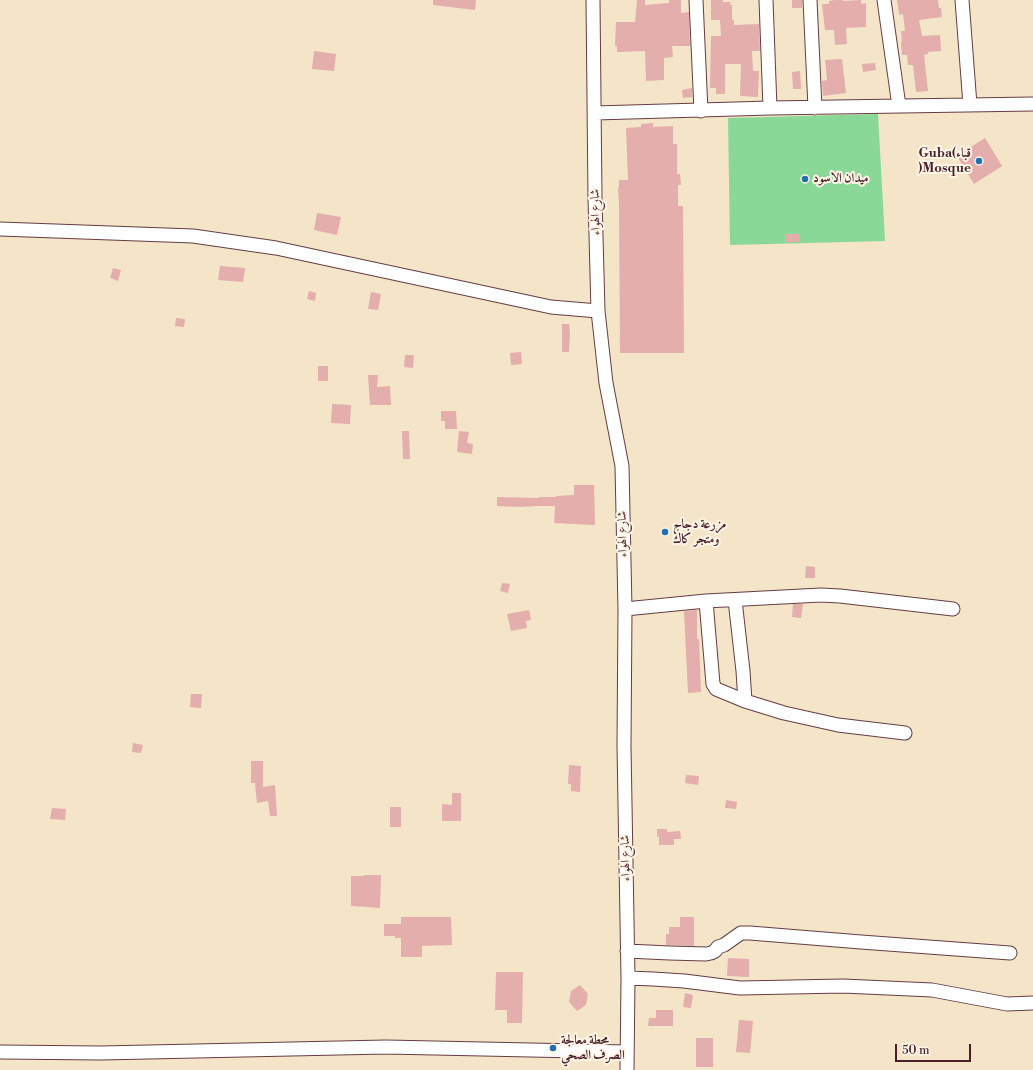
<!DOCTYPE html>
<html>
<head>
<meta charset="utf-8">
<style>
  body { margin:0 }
  #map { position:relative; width:1033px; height:1070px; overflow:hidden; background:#f4e4c8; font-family:"Libre Bodoni",serif }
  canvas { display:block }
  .scale { position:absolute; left:895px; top:1044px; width:76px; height:18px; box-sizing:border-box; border:2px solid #4a1f2b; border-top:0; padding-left:5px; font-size:12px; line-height:14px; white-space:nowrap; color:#4a1f2b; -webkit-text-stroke:3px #fcf5e5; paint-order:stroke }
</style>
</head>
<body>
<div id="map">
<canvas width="1033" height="1070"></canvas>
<div class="scale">50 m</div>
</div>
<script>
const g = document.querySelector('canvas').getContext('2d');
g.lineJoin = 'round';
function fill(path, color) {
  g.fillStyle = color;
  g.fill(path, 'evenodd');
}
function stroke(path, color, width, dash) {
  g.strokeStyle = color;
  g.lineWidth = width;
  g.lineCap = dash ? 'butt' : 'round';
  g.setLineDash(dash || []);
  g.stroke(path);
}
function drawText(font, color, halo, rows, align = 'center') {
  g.font = font + ' "Libre Bodoni",Amiri,serif';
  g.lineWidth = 4;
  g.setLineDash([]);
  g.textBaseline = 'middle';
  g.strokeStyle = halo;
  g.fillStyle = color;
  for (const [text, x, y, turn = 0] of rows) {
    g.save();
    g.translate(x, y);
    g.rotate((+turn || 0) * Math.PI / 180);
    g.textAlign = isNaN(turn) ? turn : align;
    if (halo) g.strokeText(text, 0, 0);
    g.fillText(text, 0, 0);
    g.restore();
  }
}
const green = new Path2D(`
  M878,114l7,127 -155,4 -2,-127z`);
const building = new Path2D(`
  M433,0h43l-1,10 -42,-5z
  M637,0h8v5l24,-2v-3h12v13l8,-1 1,34h-18l1,11 -9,1v22l-18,1 -1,-30 -28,1v-6h-2l1,-24h19z
  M711,0h12v2h8l-1,3h2v15h2v5l25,-1 1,27h-8l1,20h6l-1,26 -18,-1 1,-32h-16v30h-9v-6h-6l1,-52h10l-1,-16h-9z
  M792,0h10v8h-10z
  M835,0h8v1l18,-1v4l5,-1v24l-20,1 1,16 -12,1 -1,-15h-9l-3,-26h7v-3z
  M897,0h41l1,8h2l1,9 -23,3 3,16 18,-1 1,16 -13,1v2l-4,1 4,36 -12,1 -3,-27h-5l-1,-10h-5l-1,-13h1l-1,-11h4l-2,-17 -4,1z
  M314,51l22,3 -2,17 -22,-2z
  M842,59l4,34 -23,3 -1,-15 5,-1 -2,-20z
  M875,63l1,7 -13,2 -1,-8z
  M800,71l1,18h-8l-1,-17z
  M692,88v9l-9,1 -1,-8z
  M653,123v4l20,-1v18h4v30h3l1,11h-3v21h5l1,147h-64l-1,-148 -1,-18h1v-7h9l-2,-52 15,-1v-3z
  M985,138l17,28 -28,18 -17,-28z
  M317,213l24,4 -4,18 -23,-5z
  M785,234h15l-1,8h-14z
  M220,266l25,2 -2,14 -25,-2z
  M113,268l8,2 -3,11 -8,-3z
  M309,291l7,2 -1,8 -8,-2z
  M371,292l10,2 -3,16 -10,-1z
  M176,318l9,1 -1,8 -9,-1z
  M562,324h7l1,9 -1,19h-7z
  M521,352l1,12 -11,1 -1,-12z
  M405,355h9l-1,13 -9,-1z
  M318,366h10v15h-10z
  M368,375h10l-1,12 13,-1 1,19h-21z
  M332,404l19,1 -1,19 -19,-1z
  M441,411h15l1,18h-12v-8h-4z
  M402,431h7l1,28h-7z
  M459,431l10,1 -2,11 6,1 -1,10 -15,-2z
  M574,485h20l1,40 -41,-2 1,-17h-17l-17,1 -24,-1v-9l42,1v-1h17v-1l18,-1z
  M806,566l9,1v11h-10z
  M502,583l8,1 -2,9 -8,-2z
  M793,604h10l-2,14 -9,-1z
  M529,610l2,10 -5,1 1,7 -16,3 -4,-17z
  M697,610v29h2l2,53 -13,1 -4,-82z
  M191,694h11l-1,14 -11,-1z
  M133,743l10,2 -2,8 -9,-1z
  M251,761h12v26l12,-2 2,31h-7l-2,-15 -11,2 -2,-20h-4z
  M569,765l12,1 -1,26 -9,-1v-7h-3z
  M686,775l13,1 -1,9 -13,-2z
  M452,793h9v28h-19v-17l10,1z
  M726,800l11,2 -1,7 -11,-1z
  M390,807h11v20h-11z
  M52,808l14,1 -1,11 -15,-1z
  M657,829h10v3l13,-1 1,8h-7v6h-15v-8h-2z
  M364,875h17l-1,33 -29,-2v-30h13z
  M401,917h50l1,28 -30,1v11h-21v-19h-6v-2h-11v-12h17z
  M680,917h14v29l-28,-1v-11h3v-7h11z
  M728,958l21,1v18l-22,-1z
  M496,972h27l-1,51h-15v-13h-12z
  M580,985l8,9 -2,11 -9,6 -8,-9 2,-11z
  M685,993l8,2 -2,13 -8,-1z
  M656,1010h17v16h-25l1,-8h7z
  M739,1020l14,1 -3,32 -14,-1z
  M696,1038h17v29h-17z`);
const minor = new Path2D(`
  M593,0l2,198 3,113 8,72 16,83 3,143 -1,137 4,232 -1,92
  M696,0l5,111
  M766,0l4,108
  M810,0l5,108
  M884,0l15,106
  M962,0l8,105
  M595,113l175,-5 263,-4
  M0,229l193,7 83,12 275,59 47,4
  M735,600l8,71 2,30
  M706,601l7,83 3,5 29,12 39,12 54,12 67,8
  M625,609l81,-8 115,-6 19,1 113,13
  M627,951l42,2 37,1 5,-1 4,-2 3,-4 6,-2 17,-12h9l111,9 149,11
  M628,978l25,1 31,2 56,7 103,-2 89,4 75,14 26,-1
  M0,1052l101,1 285,-6 241,5`);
const markers = [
  [979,161,4,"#1f6fb2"],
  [805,179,4,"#1f6fb2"],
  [665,532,4,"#1f6fb2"],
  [553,1048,4,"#1f6fb2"]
];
const poiNames = [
  ["Guba(قباء",971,154,"right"],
  [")Mosque",971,169,"right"],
  ["ميدان الاسود",813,179],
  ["مزرعة دجاج",673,525],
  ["ومتجر كاك",673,540],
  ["محطة معالجة",561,1041],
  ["الصرف الصحي",561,1056]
];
const streetNames = [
  ["شارع الهواء",596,212,-91],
  ["شارع الهواء",623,534,-91],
  ["شارع الهواء",626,858,-91]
];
fill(green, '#89d898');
fill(building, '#e4aeac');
stroke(minor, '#643d43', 15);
stroke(minor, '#fff', 13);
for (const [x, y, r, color] of markers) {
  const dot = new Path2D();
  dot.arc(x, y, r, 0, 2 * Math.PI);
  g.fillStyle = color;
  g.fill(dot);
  stroke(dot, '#fcf5e5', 1.5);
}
drawText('bold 13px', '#4a1f2b', '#fcf5e5', poiNames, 'left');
drawText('13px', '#4a1f2b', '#fcf5e5', streetNames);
</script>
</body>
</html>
